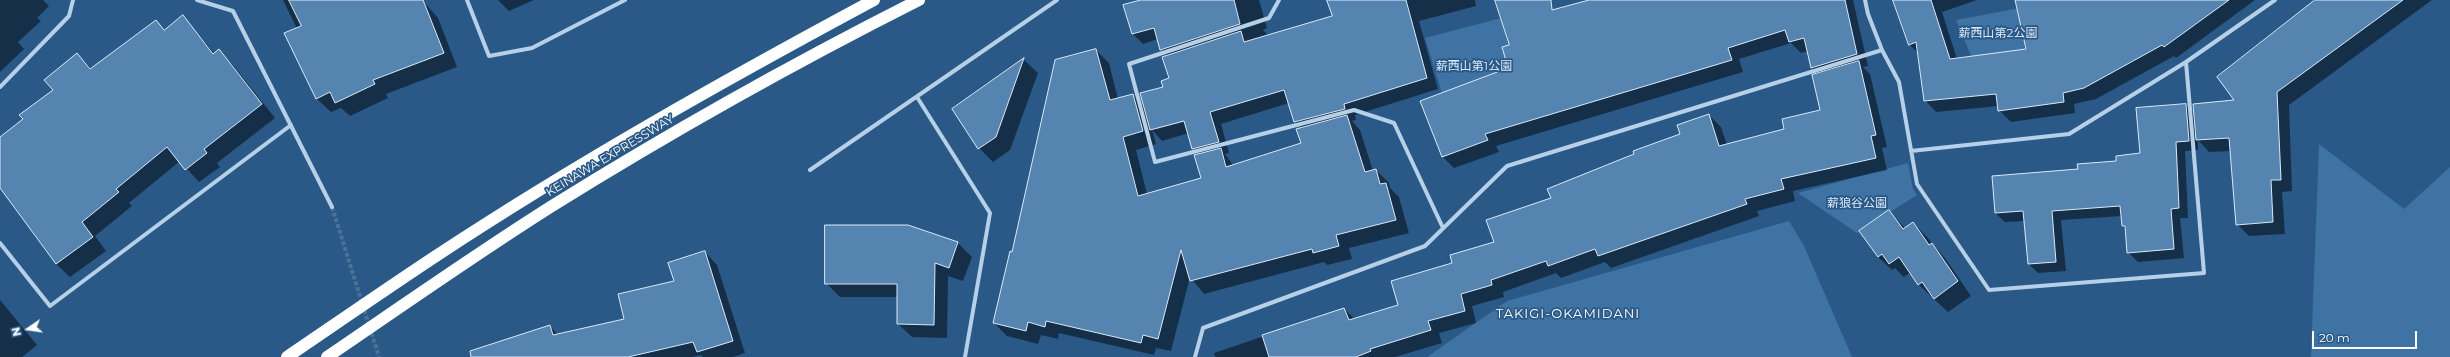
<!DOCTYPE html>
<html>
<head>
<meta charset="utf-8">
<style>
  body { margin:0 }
  #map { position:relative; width:2450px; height:357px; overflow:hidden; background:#2a5987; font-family:Montserrat,sans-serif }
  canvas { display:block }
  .north { position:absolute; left:8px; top:309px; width:40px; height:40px; -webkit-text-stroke:3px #2a5987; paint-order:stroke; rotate:257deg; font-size:11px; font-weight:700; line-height:16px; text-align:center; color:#fff }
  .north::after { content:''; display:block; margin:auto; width:14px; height:18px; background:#fff; clip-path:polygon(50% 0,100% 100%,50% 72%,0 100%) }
  .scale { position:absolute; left:2312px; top:331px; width:105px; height:18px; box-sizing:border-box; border:2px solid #fff; border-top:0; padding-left:5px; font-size:12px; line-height:14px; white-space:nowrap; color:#fff; -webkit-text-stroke:3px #2a5987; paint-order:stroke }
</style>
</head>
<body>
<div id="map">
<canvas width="2450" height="357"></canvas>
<div class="north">N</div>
<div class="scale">20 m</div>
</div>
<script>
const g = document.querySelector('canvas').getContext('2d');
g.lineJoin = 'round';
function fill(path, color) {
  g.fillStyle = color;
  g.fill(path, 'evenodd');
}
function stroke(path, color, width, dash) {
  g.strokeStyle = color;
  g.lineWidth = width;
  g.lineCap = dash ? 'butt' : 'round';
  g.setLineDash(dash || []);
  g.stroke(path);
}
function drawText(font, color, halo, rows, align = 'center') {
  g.font = font + ' Montserrat,"Noto Sans JP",sans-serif';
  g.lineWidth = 3.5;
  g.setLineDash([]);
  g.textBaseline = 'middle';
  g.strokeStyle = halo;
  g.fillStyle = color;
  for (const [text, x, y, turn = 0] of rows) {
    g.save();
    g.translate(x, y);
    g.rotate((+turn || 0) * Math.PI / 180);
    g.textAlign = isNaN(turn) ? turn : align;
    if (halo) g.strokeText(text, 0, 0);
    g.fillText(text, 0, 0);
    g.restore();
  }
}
const green = new Path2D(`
  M2020,8l5,44 -54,4 -15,-36z
  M1501,18l21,77 -73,21 -24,-78z
  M2319,144l85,65 46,-42v190h-139z
  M1908,163l5,26 4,6 -60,38 -59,-40z
  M1789,221l15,25 48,111h-425l80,-56z`);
const shadow = new Path2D(`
  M0,0h43l6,6 -12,12 4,3 -23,21 6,7 -24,23z
  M283,0h139l16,18 19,49 -71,27 2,4 -38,18 -9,-8 -10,4 -14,-13 -32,-65 12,-5z
  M498,0h36l-25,11z
  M1144,0h115l8,28 -4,2 6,6 64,-19 -3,-17h145l1,6 -57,15 19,68 -83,26 1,5 -4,1 8,9 13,41 3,-1 13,13 1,5 9,9 10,36 -60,15 3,11 -25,6 -3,-3 -120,32 -14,-17 -19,74 -15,-3 -2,7 -95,-22 -1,6 -17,-4 -3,9 -31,-8 -13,-13 19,-70 83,-203 13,13 9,36 15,-4 12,13 25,-29 -2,-23 -7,-7 -3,-10 -15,5 -10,-10zM1289,103l6,19 7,6v16l-68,22 -9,-12 4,-1 -8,-29zM1188,118l1,2 -32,9v-2zM1152,130l10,11 27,-8 4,15 7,7 2,24 -55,15 -11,-44 20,-6z
  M1593,0h260l15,66 -5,1 7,7 17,73 -5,1 5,22 -94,21 2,10 -38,10 2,5 -148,52 -6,-6 -44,16 -5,-5 -53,19 1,5 -32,9 4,17 -37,10 3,10 -47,14h-180l-1,-4 130,-44 11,10 44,-13 54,-42 42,-21 57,-45 129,-63 28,-20 12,12 6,18 59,-15 36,-19 -4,-37 -6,-6 -4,-17 -7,2 -10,-10 -52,16 4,13 -247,74 3,6 -45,16 -11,-11 -21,-55 87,-34 1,-22z
  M1894,0h83l-35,12 15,47 71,-9 16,-50h211l-79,58 -2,-2 -78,43 -22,5 1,9 -64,9 -12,-12v-4l-63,6 -11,-12 -6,-46 -9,-9z
  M2319,0h113l-143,105 3,86 -10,1 3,42 -36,2 -12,-12 -6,-73 -22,1 -11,-12v10l-13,1 3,67h-8l4,40 -46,4 -10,-10 -1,-22 -5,-4v-10l-61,4 5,51 -28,2 -9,-9 -4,-43 -20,1 -10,-9 84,-43 62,-16 45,-49 9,9 41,-13z
  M183,17l32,37 4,-3 13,13 43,54 -58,45 3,4 -21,15 -19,-21 -51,42 3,3 -37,30 11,15 -36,26 -14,-13 -56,-78v-48l24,-19 30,-29 23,-36 15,15 63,-48 10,10z
  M1024,60l14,13 -28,77 -17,12 -14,-14 -25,-39z
  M1889,211l16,17 8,-5 14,14 18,21 26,38 -23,16 -29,-27 -8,-13 -7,5 -9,-9 -3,2 -14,-13 -18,-26z
  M910,226l48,17 14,14 -9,24 -15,-5 -1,62 -35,-1 -14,-13v-27h-58l-14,-14z
  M705,252l12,13 28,88 -12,4h-30l-2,-2 -9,2h-165l23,-31 8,9 67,-15 50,-38z
  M0,300l37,45 -15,12h-22z`);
const building = new Path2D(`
  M289,0h134l21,53 -71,27 2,4 -40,19 -5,-11 -14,7 -32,-66 17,-7z
  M1141,0h93l6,24 -80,26 -6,-22 -22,6 -9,-29z
  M1327,0h79l21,78 -83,26 1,5 -51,13 -10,-32 -74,22 9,30 -27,7 -8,-28 -34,9 -10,-37 23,-6 -2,-6 8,-3 -7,-21 79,-26 3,11 88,-26z
  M1495,0h56l1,10 37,-10h256l12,54 -46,14 -7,-30 -15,4 -4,-12 -57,18 4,12 -247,74 3,6 -46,17 -22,-56 88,-33 -6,-21 7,-2z
  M1893,0h38l19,59 76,-10 -11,-49h214l-65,47 -2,-2 -78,43 -21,5 1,9 -66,9 -2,-17 -72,7 -8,-59 -7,3z
  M2315,0h88l-126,92 4,88h-10l2,42 -37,3 -7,-87 -33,2 -3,-36 41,-4 -17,-23z
  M183,15l30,39 6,-5 43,55 -58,45 3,4 -22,17 -18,-23 -51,42 3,3 -37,30 11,15 -37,27 -56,-76v-51l23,-18 -4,-4 34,-25 -9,-10 33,-27 13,16 66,-49 8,10z
  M1096,49l14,51 23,-6 10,37 -20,6 15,59 63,-18 -7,-23 27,-7 5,19 75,-24 -5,-14 51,-14 18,57 11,-3 4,15 6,-1 10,37 -60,15 3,11 -26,7 -1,-4 -122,32 -9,-31 -23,89 -15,-4 -2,8 -95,-22 -1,6 -17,-5 -2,9 -33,-8 17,-72 2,1 43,-192z
  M1024,58l-28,79 -18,12 -26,-40z
  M1859,61l17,74 -5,1 5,22 -95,21 3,10 -39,10 2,5 -149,52 -3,-7 -47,17 -2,-5 -55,19 1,5 -31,9 4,17 -37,10 3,9 -61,19 1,2 -15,6h-87l-7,-22 82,-27 5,12 49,-15 -7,-24 61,-18 -2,-8 44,-13 -8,-22 65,-22 -4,-9 87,-35 -1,-3 47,-17 -3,-9 32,-11 10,32 65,-17 -2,-10 38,-9 -8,-35z
  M2186,104l3,37 -13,1 3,66 -8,1 3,40 -47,4 -2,-27h-3l-2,-20 -68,5 4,51 -28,2 -5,-53 -28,2 -3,-37 86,-7 -1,-5 39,-3v-5l24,-3 -4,-45z
  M1889,210l14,19 10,-7 16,23 3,-2 26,38 -24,18 -12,-17 -4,3 -19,-28 -10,7 -7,-10 -4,3 -19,-26z
  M825,225h83l50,17 -9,26 -14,-5 -1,62 -37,-1v-40h-72z
  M705,251l28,90 -36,11 -4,-10 -65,15h-157l-1,-6 80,-26 3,10 71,-16 -6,-25 56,-13 -6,-18z`);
const streetTunnel = new Path2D(`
  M332,207l47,150`);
const street = new Path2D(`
  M197,0l36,11 99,196
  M467,0l22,56 43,-8 93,-48
  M1279,0l-10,18 -140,46 26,98 199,-52 40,13 49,105
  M1882,50l17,32 18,102 72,106 215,-17 -18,-211 89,-62
  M0,87l69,-71 4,-16
  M917,97l73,116 -25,144
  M1911,151l158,-17 117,-72
  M810,170l247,-170
  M0,243l50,63 241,-181
  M1195,357l8,-29 222,-82 82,-80 375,-116 -14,-36 -3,-14`);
const highway = new Path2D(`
  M287,357c50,-34 99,-68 149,-101 141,-93 289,-176 438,-256
  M327,357c75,-51 149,-103 225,-151 119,-74 242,-143 367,-206`);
const parkNames = [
  ["薪西山第2公園",1998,33],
  ["薪西山第1公園",1474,66],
  ["薪狼谷公園",1857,203]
];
const streetNames = [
  ["KEINAWA EXPRESSWAY",610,156,-31]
];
const neighbourhoodNames = [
  ["TAKIGI-OKAMIDANI",1568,314]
];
fill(green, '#3f73a3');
fill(shadow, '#0007');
fill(building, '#5684b0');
stroke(building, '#dae9f6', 1);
stroke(streetTunnel, '#4a7299', 4, [4, 2]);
stroke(street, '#b6d0e8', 4);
stroke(highway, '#fff', 12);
drawText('12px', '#dae9f6', '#2a5987', parkNames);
drawText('12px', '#fff', '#2a5987', streetNames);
g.letterSpacing = '1px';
drawText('13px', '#fff', '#2a5987', neighbourhoodNames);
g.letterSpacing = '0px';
</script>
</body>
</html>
